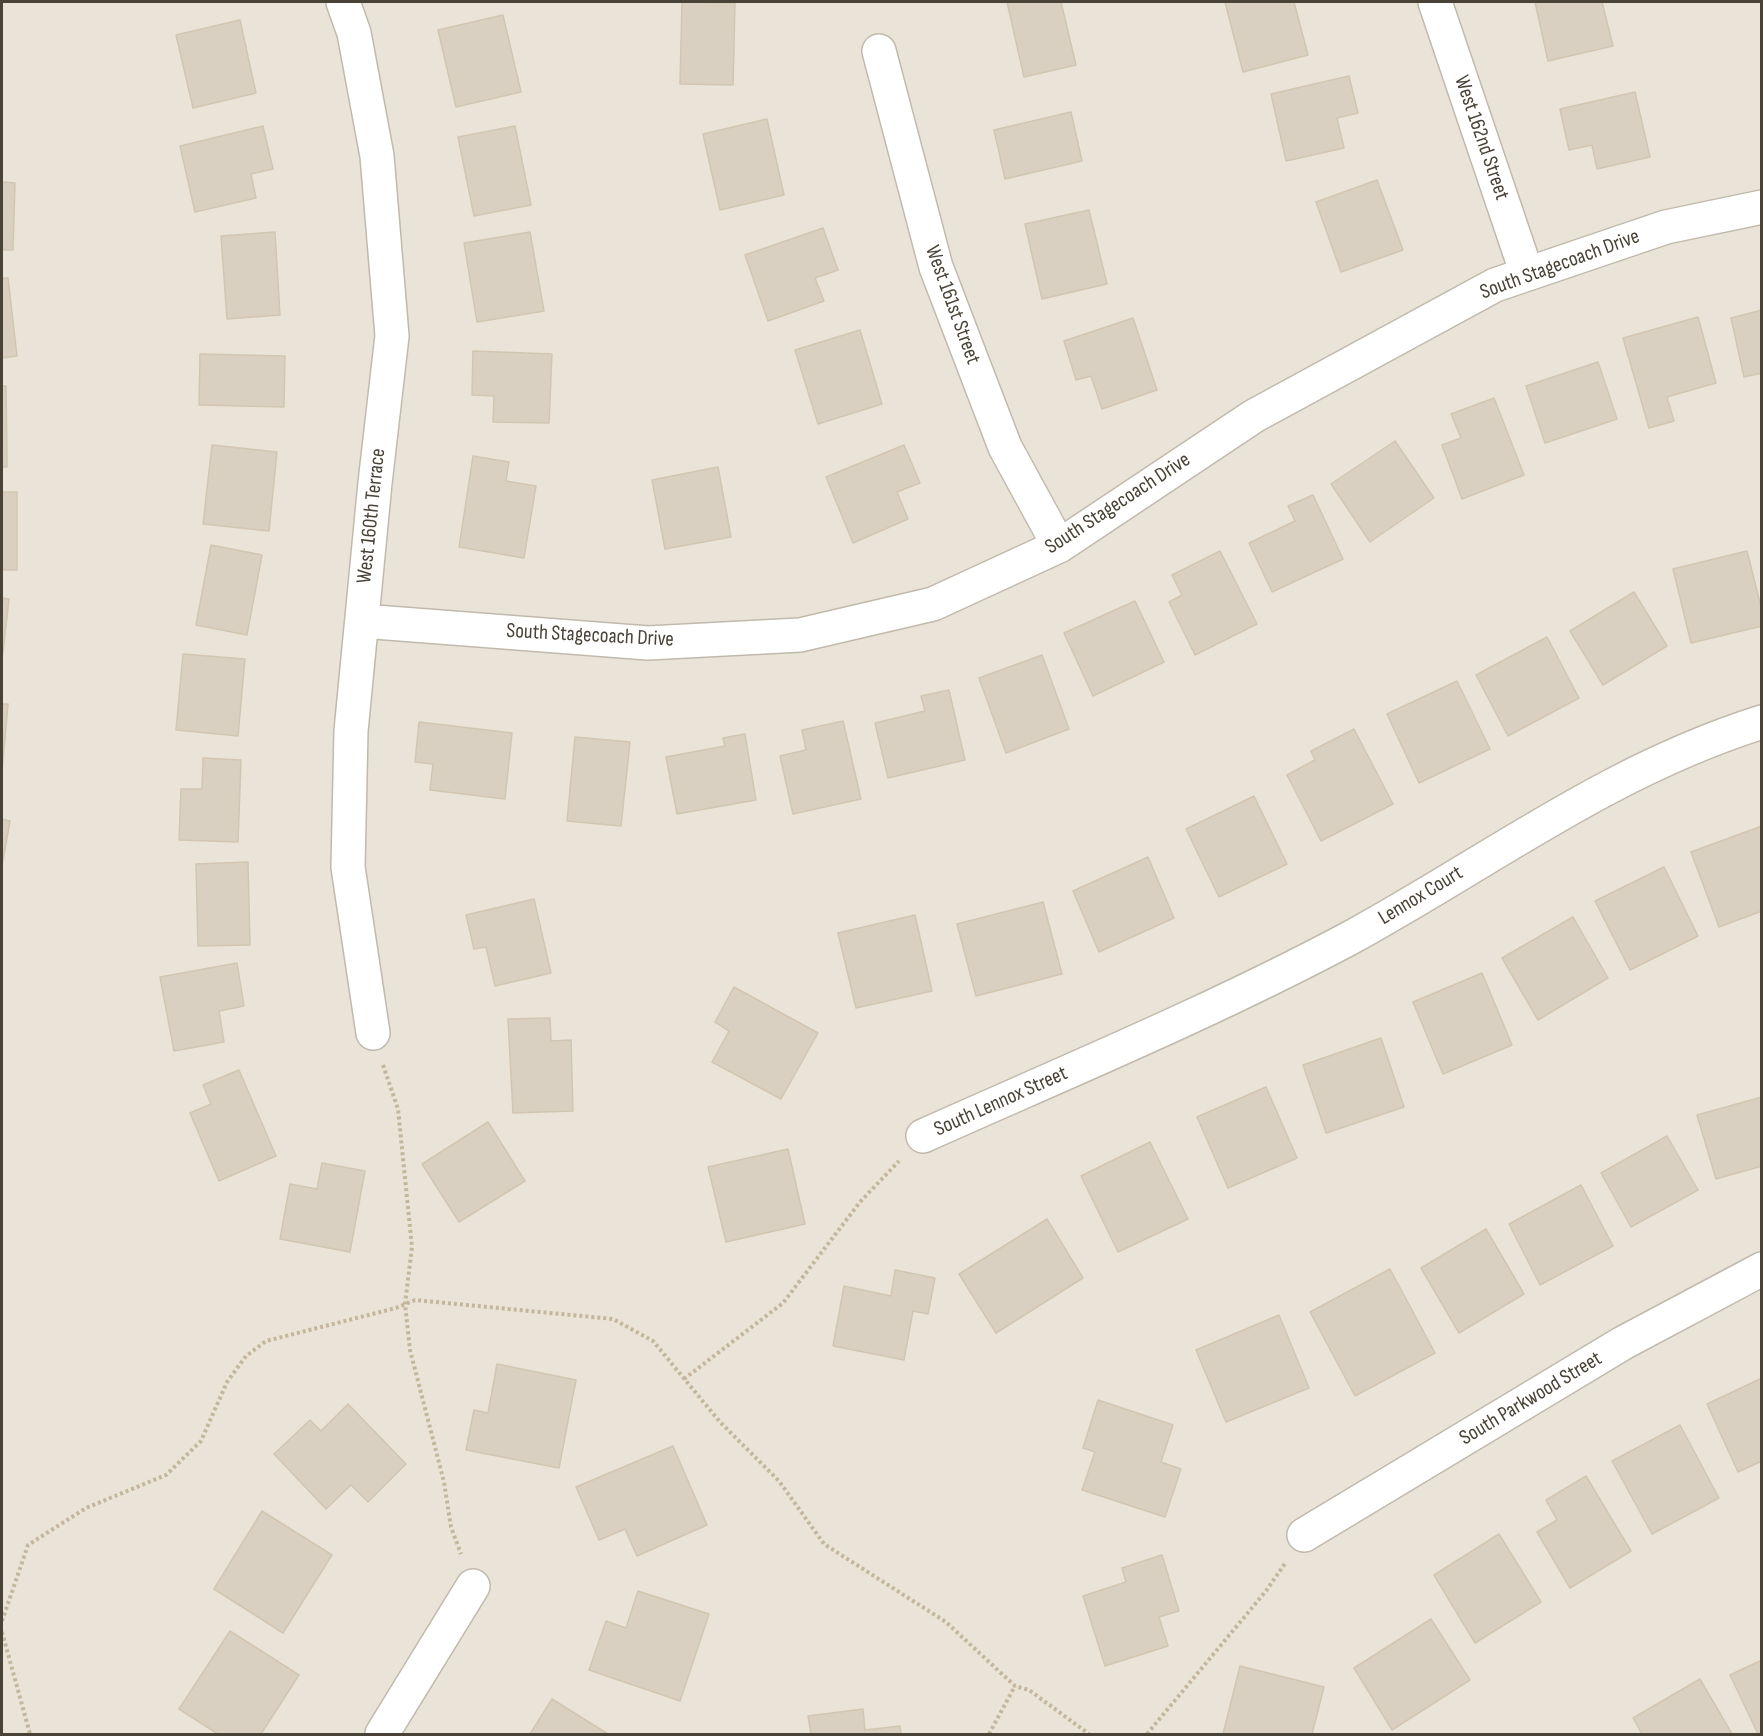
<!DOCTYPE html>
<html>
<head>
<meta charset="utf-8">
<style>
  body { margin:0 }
  #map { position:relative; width:1763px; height:1736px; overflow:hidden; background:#f5f2e9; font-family:"Sofia Sans Condensed",sans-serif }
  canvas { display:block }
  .frame { position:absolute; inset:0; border:3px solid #494237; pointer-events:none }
</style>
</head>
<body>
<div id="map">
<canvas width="1763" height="1736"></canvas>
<div class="frame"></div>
</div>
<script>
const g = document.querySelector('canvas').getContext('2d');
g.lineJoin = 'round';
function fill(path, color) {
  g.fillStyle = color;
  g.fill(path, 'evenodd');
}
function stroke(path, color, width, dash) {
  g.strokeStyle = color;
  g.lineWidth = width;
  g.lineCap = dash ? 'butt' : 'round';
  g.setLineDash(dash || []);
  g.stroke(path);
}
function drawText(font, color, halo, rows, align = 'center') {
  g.font = font + ' "Sofia Sans Condensed",sans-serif';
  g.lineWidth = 4.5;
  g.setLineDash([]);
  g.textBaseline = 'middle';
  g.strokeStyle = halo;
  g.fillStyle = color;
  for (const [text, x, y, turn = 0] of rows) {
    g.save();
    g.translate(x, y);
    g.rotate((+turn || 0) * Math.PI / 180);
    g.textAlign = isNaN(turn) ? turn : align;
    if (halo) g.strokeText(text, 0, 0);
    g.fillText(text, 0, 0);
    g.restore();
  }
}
const residential = new Path2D(`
  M2,2h1759v1732h-1759z`);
const building = new Path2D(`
  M682,2l53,1 -2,82 -53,-1z
  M1007,2h54l15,63 -52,12z
  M1225,2h69l14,53 -65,17z
  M1535,2h67l11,44 -65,15z
  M503,15l18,77 -65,15 -18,-77z
  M240,20l16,73 -63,15 -17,-73z
  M1349,76l9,37 -21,5 7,30 -58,13 -15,-67z
  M1635,92l15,65 -53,12 -5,-24 -23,5 -9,-41z
  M1071,112l11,49 -77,18 -11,-49z
  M767,119l17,76 -64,15 -17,-76z
  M263,126l10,43 -22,5 5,24 -61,14 -15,-66z
  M515,126l16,79 -57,11 -16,-79z
  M1377,180l26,70 -62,22 -25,-70z
  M2,182l13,1 -2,67h-11z
  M1089,210l18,74 -65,15 -17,-75z
  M823,228l15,42 -23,8 9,23 -56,20 -23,-66z
  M275,232l5,83 -53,4 -6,-83z
  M530,232l14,79 -67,11 -13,-79z
  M2,278h6l9,78 -15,2z
  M1762,310v63l-18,4 -13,-59z
  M1698,317l18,66 -49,14 7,24 -25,7 -26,-90z
  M1133,318l24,72 -55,19 -11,-33 -15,4 -12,-39z
  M860,330l22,74 -64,20 -23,-74z
  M473,351l79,3 -3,69 -56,-1 1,-26 -22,-1z
  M200,354l85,2 -1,51 -85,-2z
  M1598,362l19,57 -72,24 -19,-57z
  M2,386h4l1,81h-5z
  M1494,398l30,77 -62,24 -20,-54 19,-7 -10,-24z
  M1395,441l39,57 -64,44 -39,-58z
  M212,445l65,7 -8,79 -66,-7z
  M904,445l16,38 -23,9 11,27 -55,24 -27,-66z
  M473,456l36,6 -3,19 30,5 -12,72 -65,-11z
  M718,467l13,70 -66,12 -13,-69z
  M2,492h15v78h-15z
  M1313,495l30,64 -71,33 -23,-49 46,-22 -7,-15z
  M211,545l51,10 -15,80 -51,-10z
  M1220,551l37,73 -62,31 -26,-53 13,-7 -10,-20z
  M1747,551l15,60v15l-71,17 -18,-74z
  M1634,592l33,54 -64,39 -33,-54z
  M2,598l7,1 -7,61z
  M1135,601l29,61 -71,34 -29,-63z
  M1547,637l32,61 -71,38 -32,-61z
  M183,654l62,5 -7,77 -62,-6z
  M1042,655l27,74 -63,24 -27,-75z
  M1457,681l33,68 -71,34 -32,-69z
  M949,690l16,70 -77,18 -13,-55 50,-12 -4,-15z
  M2,704h6l-6,67z
  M843,721l18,78 -68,15 -13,-58 26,-6 -4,-20z
  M419,722l93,11 -7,66 -75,-9 3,-26 -18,-2z
  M1354,729l39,75 -72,37 -34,-66 28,-15 -4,-9z
  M745,734l11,66 -79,14 -11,-57 59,-11 -2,-8z
  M575,737l55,5 -9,84 -54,-5z
  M203,758l38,2 -3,82 -59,-2 2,-51h21z
  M1254,796l33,68 -68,33 -33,-68z
  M2,819l8,2 -8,45z
  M1762,826v85l-43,16 -28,-75z
  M1148,857l26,61 -75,34 -26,-61z
  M248,862l2,83 -52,1 -2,-82z
  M1664,867l34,69 -68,34 -35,-69z
  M534,899l17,74 -56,13 -9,-39 -12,2 -8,-34z
  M1043,902l19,72 -86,22 -19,-72z
  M915,915l17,76 -76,17 -18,-75z
  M1573,917l35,61 -70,42 -36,-62z
  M237,963l7,43 -25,5 5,31 -50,9 -14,-74z
  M1482,973l30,72 -69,29 -30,-72z
  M734,987l84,46 -37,66 -69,-37 17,-31 -14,-9z
  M550,1018l1,23 20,-1 2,71 -60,2 -5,-94z
  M1381,1038l23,69 -78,26 -23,-68z
  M239,1070l37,86 -57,25 -29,-68 21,-9 -8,-19z
  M1266,1087l31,71 -69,30 -31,-71z
  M1762,1097v69l-46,13 -19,-64z
  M488,1122l37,59 -66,41 -37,-58z
  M1667,1136l31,54 -67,37 -30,-54z
  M1150,1142l38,77 -70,33 -37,-76z
  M788,1149l17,75 -79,18 -18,-75z
  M322,1163l43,8 -15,81 -70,-13 10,-55 27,5z
  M1581,1185l32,61 -73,39 -31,-61z
  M1047,1219l36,59 -87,55 -37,-59z
  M1486,1229l38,65 -65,39 -38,-65z
  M1390,1269l45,84 -80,43 -45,-84z
  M895,1270l40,8 -7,36 -15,-3 -9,49 -71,-14 11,-60 47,10z
  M1279,1315l30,73 -83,34 -30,-72z
  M497,1364l79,16 -17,88 -93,-18 8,-40 14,3z
  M1762,1378v83l-24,11 -31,-68z
  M1098,1400l75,25 -12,37 20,7 -16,48 -83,-27 13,-38 -12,-4z
  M348,1404l58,60 -38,38 -17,-17 -25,24 -52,-55 36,-34 11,11z
  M1680,1425l39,73 -67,36 -40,-73z
  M673,1446l34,79 -70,31 -12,-27 -26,11 -23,-53z
  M1586,1476l45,75 -61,37 -33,-56 20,-12 -11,-20z
  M262,1511l70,44 -49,78 -69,-44z
  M1499,1534l42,68 -66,41 -41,-68z
  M1162,1555l17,56 -20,6 9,29 -63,20 -22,-70 43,-14 -4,-14z
  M638,1591l71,23 -29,87 -91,-31 17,-49 20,7z
  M1431,1619l39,61 -78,50 -38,-62z
  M230,1631l69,44 -38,59h-43l-39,-25z
  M1762,1660v74h-4l-28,-59z
  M1240,1666l84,21 -12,47h-89z
  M1700,1679l32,55h-90l-9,-16z
  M552,1699l56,35h-78z
  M863,1709l2,21 35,-4 1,8h-90l-3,-18z`);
const path = new Path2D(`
  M383,1065l15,44 14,138 -7,57 5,46 34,132 7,45 10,27
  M684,1379l99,-76 77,-101 39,-41
  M2,1621l26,-76 58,-37 80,-33 35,-34 26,-59 19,-26 20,-15 130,-33 19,-8 198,19 40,22 67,81 59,59 45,63 122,78 69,64 14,4 60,44
  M2,1632l28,102
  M989,1734l26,-48
  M1147,1734l119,-143 20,-29`);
const minor = new Path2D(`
  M343,2l11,31 23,123 15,180 -17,147 -24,248 -3,136 25,166
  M1435,2l92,272
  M879,51l57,216 69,180 54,99
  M362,621l286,22 152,-8 133,-31 126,-58 195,-130 241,-131 171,-58 96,-20
  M923,1136c143,-64 288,-124 427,-198 139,-76 257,-167 412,-216
  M1304,1535l319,-192 139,-74
  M382,1734l91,-148`);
const streetNames = [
  ["West 162nd Street",1481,138,71],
  ["South Stagecoach Drive",1560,265,-20],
  ["West 161st Street",952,305,70],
  ["South Stagecoach Drive",1118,504,-33],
  ["West 160th Terrace",372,516,-84],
  ["South Stagecoach Drive",590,636,3],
  ["Lennox Court",1421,896,-31],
  ["South Lennox Street",1001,1102,-24],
  ["South Parkwood Street",1531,1399,-31]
];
fill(residential, '#e9e4d7');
fill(building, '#dad0c1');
stroke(building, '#d2c6b2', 1.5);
stroke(minor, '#c1baac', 36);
stroke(path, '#c3b69d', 4, [3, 3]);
stroke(minor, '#fff', 33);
drawText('21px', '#494237', '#fff', streetNames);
</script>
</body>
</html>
